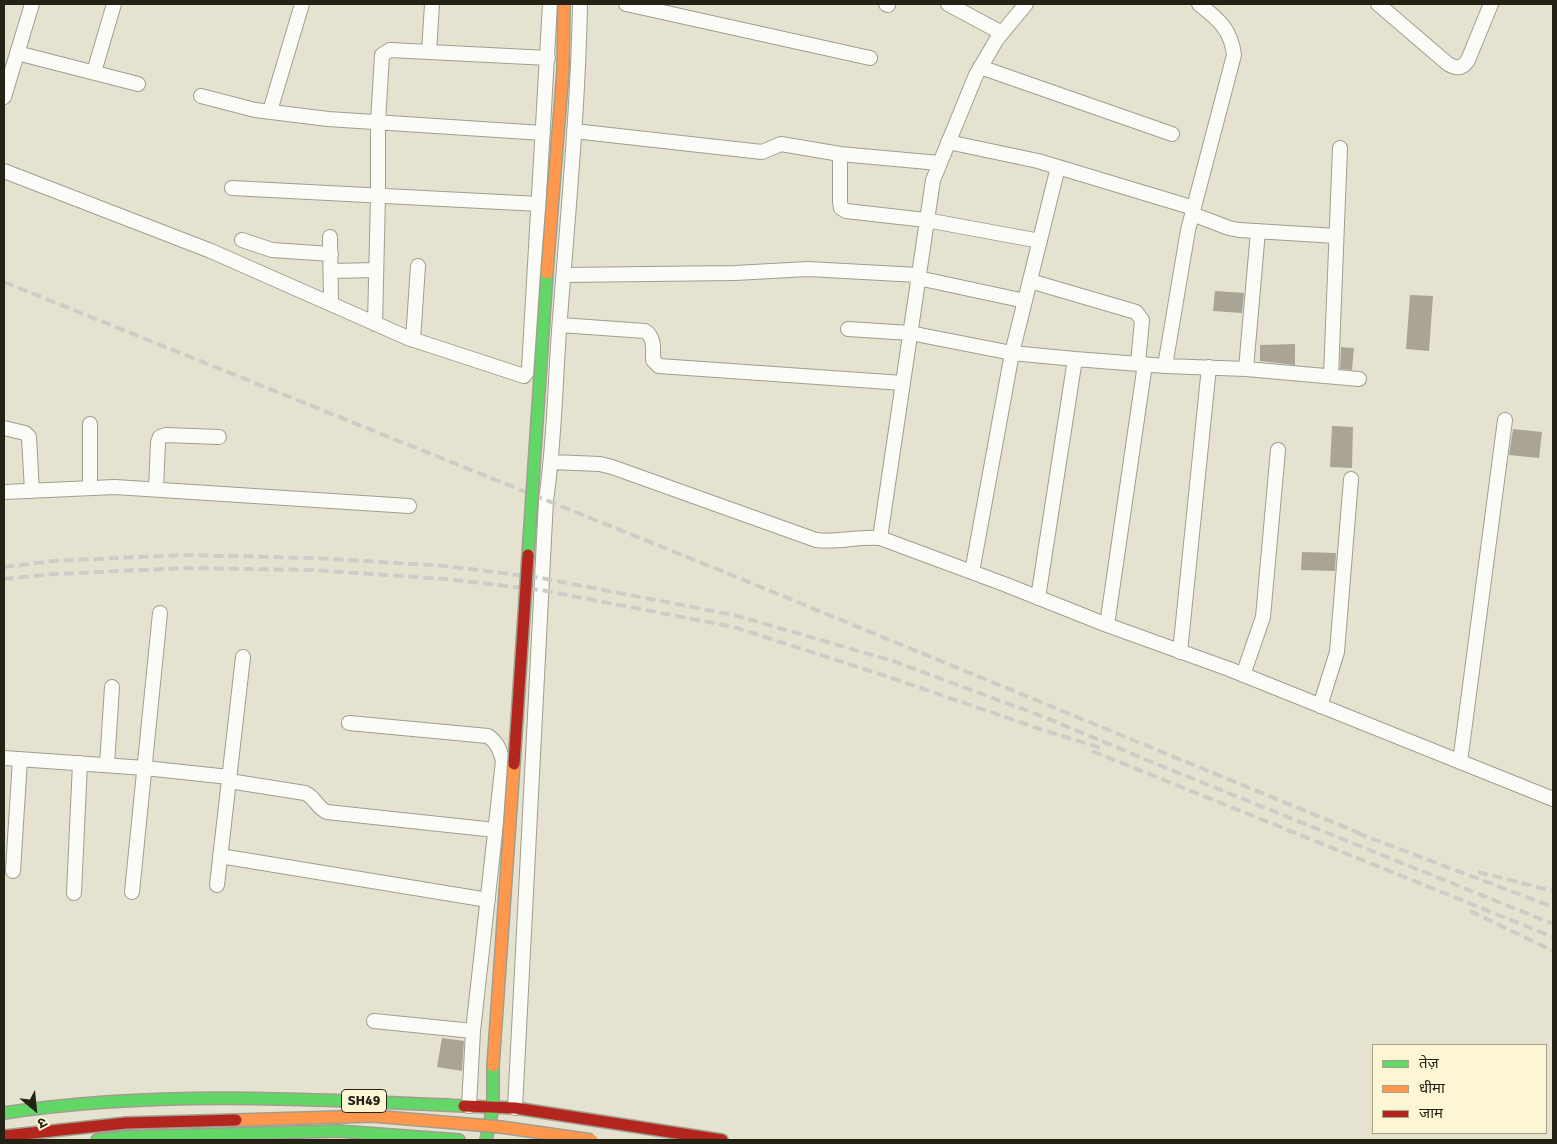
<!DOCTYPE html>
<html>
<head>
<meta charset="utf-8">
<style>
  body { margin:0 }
  #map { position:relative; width:1557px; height:1144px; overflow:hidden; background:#e5e3d0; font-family:Signika,"Noto Sans Devanagari",sans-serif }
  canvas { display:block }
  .frame { position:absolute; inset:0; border:5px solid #242215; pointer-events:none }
  .legend { position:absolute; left:1372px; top:1044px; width:175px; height:90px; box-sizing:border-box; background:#fcf6d4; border:1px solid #a6a188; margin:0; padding:6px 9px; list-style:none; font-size:15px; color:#242215 }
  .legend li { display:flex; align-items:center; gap:10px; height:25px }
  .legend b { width:25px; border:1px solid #a6a188 }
  .north { position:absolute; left:10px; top:1084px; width:50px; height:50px; -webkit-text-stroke:4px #fcf6d4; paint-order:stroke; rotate:152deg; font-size:14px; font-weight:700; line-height:20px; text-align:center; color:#242215 }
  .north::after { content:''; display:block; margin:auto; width:18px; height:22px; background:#242215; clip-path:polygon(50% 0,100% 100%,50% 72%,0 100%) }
</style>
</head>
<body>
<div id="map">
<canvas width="1557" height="1144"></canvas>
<div class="frame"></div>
<ul class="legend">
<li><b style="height:6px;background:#63d668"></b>तेज़</li>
<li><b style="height:6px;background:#ff974d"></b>धीमा</li>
<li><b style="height:6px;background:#b3261e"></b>जाम</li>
</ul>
<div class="north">उ</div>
</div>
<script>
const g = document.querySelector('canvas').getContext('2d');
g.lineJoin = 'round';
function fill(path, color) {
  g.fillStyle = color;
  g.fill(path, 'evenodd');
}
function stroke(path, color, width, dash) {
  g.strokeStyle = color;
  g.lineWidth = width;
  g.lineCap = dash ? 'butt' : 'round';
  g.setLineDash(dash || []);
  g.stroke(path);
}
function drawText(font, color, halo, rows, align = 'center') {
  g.font = font + ' Signika,sans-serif';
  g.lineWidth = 4;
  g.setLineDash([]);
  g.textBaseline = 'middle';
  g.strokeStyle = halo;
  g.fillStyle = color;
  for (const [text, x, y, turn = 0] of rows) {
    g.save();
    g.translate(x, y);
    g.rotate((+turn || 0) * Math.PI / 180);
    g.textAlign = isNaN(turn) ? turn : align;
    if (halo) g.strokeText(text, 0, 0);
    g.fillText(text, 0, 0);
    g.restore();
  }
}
const building = new Path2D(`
  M1215,291l29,2 -2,20 -29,-2z
  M1410,295l23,1 -4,55 -23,-2z
  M1295,344v21l-35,-4v-16z
  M1341,347l13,1 -2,22 -12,-1z
  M1332,426l21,1 -1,41 -22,-1z
  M1513,429l29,3 -3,26 -30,-3z
  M1302,552l34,1 -1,18 -34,-1z
  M442,1038l22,3 -2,30 -25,-4z`);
const street = new Path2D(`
  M626,4l244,54
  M886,4l2,1
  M948,4l54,29
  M1378,4l70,60c9,5 14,5 20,-4l23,-56
  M429,52l3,-48
  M17,53l121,31
  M980,67l192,67
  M94,72l20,-68
  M201,96l54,14 73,9 215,14
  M4,97l28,-93
  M270,111l32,-107
  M574,131l188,21 19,-8 59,10 99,9
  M948,142l90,19 156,47
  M840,154v48l1,6 5,3 80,9 114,21
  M4,171l207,80 197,87 116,38 5,-7 21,-365
  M232,188l307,16
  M1192,214l37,14 10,2 97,6
  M330,237l1,67
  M242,240l30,10 59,4
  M331,271l45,-1
  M564,275l171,-2 73,-4 110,6
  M918,278l107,23
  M1030,281l106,31 6,8 -4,43
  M375,324l3,-128v-74l4,-67 8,-5 158,8
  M560,325l85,6c10,6 8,19 8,29l6,6 244,17
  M848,329l62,4 102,20 63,6 90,7 81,3 113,10
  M413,340l5,-74
  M1165,366l23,-136 46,-175c-3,-26 -16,-36 -35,-51
  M1246,369l12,-138
  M1331,376l9,-228
  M90,424v64
  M4,428l21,5 4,4 3,54
  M551,462l49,2 12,3 204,73c21,3 42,-4 64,-2l124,46 103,41 122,44 324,130
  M156,489l2,-47 2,-5 6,-2 53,2
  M4,492l111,-5 294,19
  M880,538l53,-358 43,-105 21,-36 29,-35
  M972,572l40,-219 46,-186
  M1038,598l37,-239
  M1107,625l38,-261
  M1180,652l29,-285
  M1243,675l20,-58 15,-167
  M1320,706l17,-54 14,-173
  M349,723l139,13c9,6 12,14 15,25l-30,270 -4,75
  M4,758l141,10 84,9
  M1460,762l45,-342
  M107,765l5,-78
  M229,781l76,12c10,4 12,15 22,19l168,18
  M220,856l268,44
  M13,871l7,-112
  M217,885l26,-228
  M132,892l28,-279
  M74,893l6,-130
  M374,1021l99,10
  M515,1108l31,-608c9,-60 9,-121 14,-182 8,-104 18,-209 20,-314`);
const fast = new Path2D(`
  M4,1113c152,-23 307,-14 460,-7
  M97,1140l25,-3 216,-6 121,9
  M486,1140l7,-33v-41`);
const jam = new Path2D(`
  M464,1106l51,2 207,32`);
const rail = new Path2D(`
  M4,282l713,287 647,266
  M4,567l49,-6 131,-6 130,3 132,8 95,12 193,37 159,46 151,56 115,48 394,159
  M4,579l51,-5 130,-6 128,2 133,9 95,11 193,37 155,50 151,52 64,20
  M1092,751l461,186
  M1357,833l196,74
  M1478,872l75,19
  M1470,911l83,40`);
const fastBridge = new Path2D(`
  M528,555l19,-282`);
const slowBridge = new Path2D(`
  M547,273l16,-203 1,-66
  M493,1066l21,-302
  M236,1120l137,-4 128,11 91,13`);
const jamBridge = new Path2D(`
  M514,764l14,-209
  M4,1136l122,-13 110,-3`);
const shields = [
  [364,1101,45]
];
const shieldNames = [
  ["SH49",364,1101]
];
fill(building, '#aaa497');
stroke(street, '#a09e8f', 16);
stroke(fast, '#a09e8f', 14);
stroke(jam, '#a09e8f', 14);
stroke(street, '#fbfbf8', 14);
stroke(fast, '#63d668', 11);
stroke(jam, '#b3261e', 11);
stroke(rail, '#cdcdc8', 4, [10, 5]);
stroke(fastBridge, '#a09e8f', 14, []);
stroke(slowBridge, '#a09e8f', 14, []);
stroke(jamBridge, '#a09e8f', 14, []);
stroke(fastBridge, '#63d668', 11);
stroke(slowBridge, '#ff974d', 11);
stroke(jamBridge, '#b3261e', 11);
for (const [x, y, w] of shields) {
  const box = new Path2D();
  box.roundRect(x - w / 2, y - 11.5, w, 23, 4);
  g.fillStyle = '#fcf6d4';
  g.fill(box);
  stroke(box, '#242215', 1);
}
drawText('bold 14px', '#242215', null, shieldNames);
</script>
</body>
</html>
